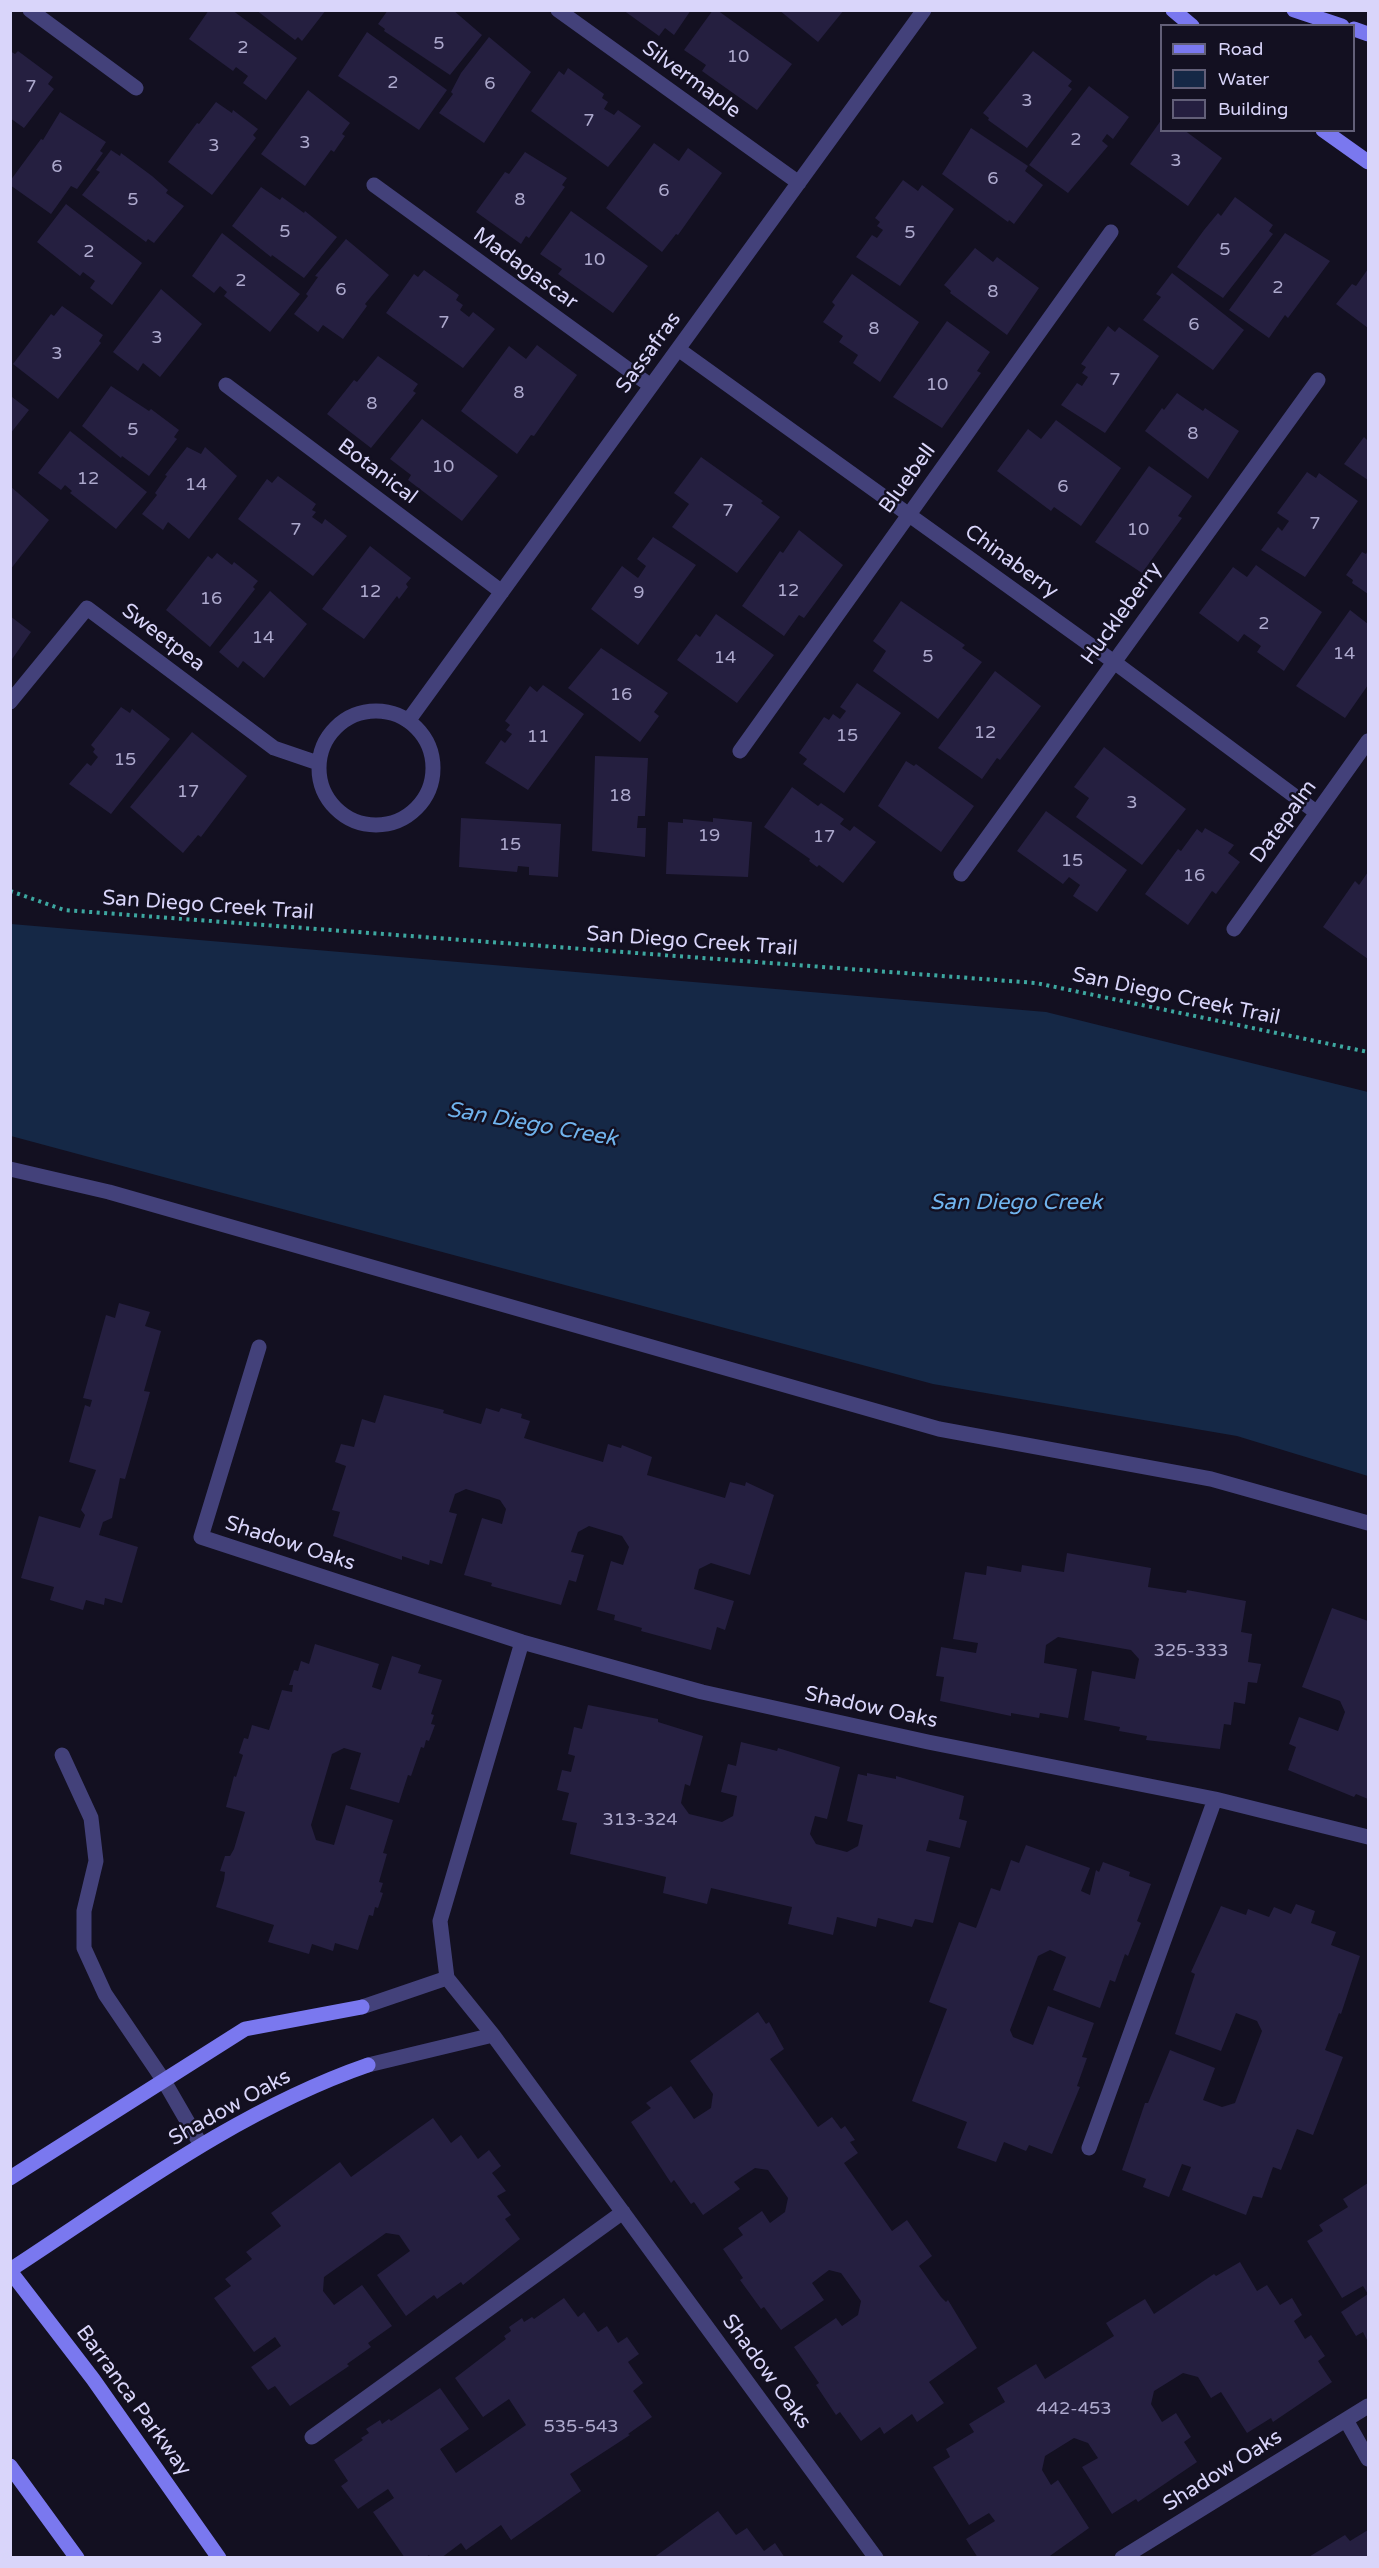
<!DOCTYPE html>
<html>
<head>
<meta charset="utf-8">
<style>
  body { margin:0 }
  #map { position:relative; width:1379px; height:2568px; overflow:hidden; background:#131021; font-family:"Varela Round",sans-serif }
  canvas { display:block }
  .frame { position:absolute; inset:0; border:12px solid #d9d5fa; pointer-events:none }
  .legend { position:absolute; left:1160px; top:24px; width:195px; height:108px; box-sizing:border-box; background:#131021; border:2px solid #625f78; margin:0; padding:8px 10px; list-style:none; font-size:18px; color:#d9d5fa }
  .legend li { display:flex; align-items:center; gap:12px; height:30px }
  .legend b { width:30px; border:2px solid #625f78 }
</style>
</head>
<body>
<div id="map">
<canvas width="1379" height="2568"></canvas>
<div class="frame"></div>
<ul class="legend">
<li><b style="height:8px;background:#7a78ef"></b>Road</li>
<li><b style="height:16px;background:#152846"></b>Water</li>
<li><b style="height:16px;background:#251f40"></b>Building</li>
</ul>
</div>
<script>
const g = document.querySelector('canvas').getContext('2d');
g.lineJoin = 'round';
function fill(path, color) {
  g.fillStyle = color;
  g.fill(path, 'evenodd');
}
function stroke(path, color, width, dash) {
  g.strokeStyle = color;
  g.lineWidth = width;
  g.lineCap = dash ? 'butt' : 'round';
  g.setLineDash(dash || []);
  g.stroke(path);
}
function drawText(font, color, halo, rows, align = 'center') {
  g.font = font + ' "Varela Round",sans-serif';
  g.lineWidth = 5;
  g.setLineDash([]);
  g.textBaseline = 'middle';
  g.strokeStyle = halo;
  g.fillStyle = color;
  for (const [text, x, y, turn = 0] of rows) {
    g.save();
    g.translate(x, y);
    g.rotate((+turn || 0) * Math.PI / 180);
    g.textAlign = isNaN(turn) ? turn : align;
    if (halo) g.strokeText(text, 0, 0);
    g.fillText(text, 0, 0);
    g.restore();
  }
}
const water = new Path2D(`
  M11,924l1035,88 322,80v384l-131,-40 -304,-52 -922,-248z`);
const building = new Path2D(`
  M209,10h23l65,48 -31,42 -23,-17 5,-7 -12,-9 -3,4 -44,-32z
  M256,10h70l-24,31 -4,-4 -3,3z
  M388,10h65l29,25 -32,40 -66,-44 1,-2 -7,-5z
  M623,10h68l-17,25 -9,-7 -6,8z
  M713,10h4l75,54 -35,46 -55,-39 4,-6 -22,-15z
  M779,10h65l-26,32z
  M367,32l80,58 -28,40 -81,-54z
  M489,37l42,35 -47,71 -45,-30 14,-19 -2,-2 10,-19z
  M10,51l5,3 3,-3 35,26 -5,7 6,5 -30,39 -14,-10z
  M1033,51l39,30 -4,5 4,3 -45,59 -39,-28 1,-2 -6,-5z
  M568,68l36,26 -2,4 6,4 -4,7 10,6 4,-5 23,16 -33,41 -77,-56 28,-40 5,4z
  M1089,86l40,31 -16,22 -6,-5 -5,7 6,5 -40,47 -39,-28z
  M308,90l42,33 -8,11 3,2 -11,16 -3,-2 -26,36 -44,-32z
  M216,102l16,11 1,-3 25,19 -5,6 3,3 -44,57 -44,-33 29,-39 2,1z
  M60,112l46,30 -6,9 3,2 -26,36 -6,-3 -20,28 -41,-29v-4l31,-42 2,1z
  M1162,119v11h22l38,28 -34,48 -58,-42z
  M971,128l57,38 -3,5 18,14 -29,39 -5,-4 -1,2 -66,-48z
  M654,143l25,18 9,-13 34,25 -44,62 -2,-1 -14,18 -56,-44z
  M111,150l9,6 1,-3 31,23 16,14 -2,3 18,13 -30,37 -6,-4 -2,3 -64,-47 18,-23 -4,-2z
  M525,152l42,26 -5,7 3,2 -36,51 -3,-2 -5,8 -45,-32 29,-40 4,2z
  M903,180l15,11 4,-6 32,24 -54,77 -44,-29 16,-22 5,3 6,-8 -6,-4 3,-4 -5,-4z
  M261,187l19,13 2,-3 22,16 1,-2 32,26 -33,41 -32,-23 -1,2 -39,-31z
  M1235,197l38,28 -4,6 4,3 -50,64 -46,-31 27,-37 14,-17 3,3z
  M66,204l76,59 -30,42 -22,-17 5,-7 -12,-9 -3,4 -43,-34z
  M571,211l77,55 -35,47 -55,-39 4,-5 -22,-15z
  M222,233l78,61 -30,38 -46,-36 3,-4 -7,-6 -6,7 -22,-17z
  M1285,233l45,28 -42,57 -3,-3 -16,23 -40,-28z
  M346,239l43,36 -24,29 2,2 -24,33 -20,-14 -5,7 -24,-18 14,-18 -2,-2 12,-17 -3,-1z
  M975,248l18,14 4,-5 42,31 -32,47 -57,-42 1,-2 -7,-6z
  M1368,269v59l-32,-24 16,-20 4,2z
  M424,270l35,25 -3,5 7,5 -3,5 9,7 4,-5 22,17 -32,39 -77,-55 28,-39 4,3z
  M1172,273l72,57 -31,40 -70,-50 18,-23 -5,-3z
  M852,274l67,48 -39,60 -27,-19 5,-8 -19,-13 4,-6 -20,-14 12,-17 -3,-3z
  M161,289l41,35 -42,53 -17,-14 -5,8 -25,-19z
  M62,306l41,29 -4,6 2,2 -43,56 -45,-35 38,-50 3,2z
  M947,321l43,31 -13,19 4,2 -39,55 -49,-31z
  M1108,326l7,6 4,-5 40,29 -54,77 -44,-28 16,-22 5,3 6,-9 -6,-4 4,-6 -5,-3z
  M537,345l40,30 -43,61 -3,-1 -14,19 -56,-43 48,-65 17,13z
  M378,356l40,28 -5,7 3,2 -45,55 -44,-34 27,-34 3,2z
  M111,386l38,25 2,-2 28,21 -5,7 3,2 -28,37 -27,-20 -1,2 -39,-32z
  M10,393l2,4 17,13 -19,24z
  M1177,393l26,18 2,-3 34,23 -31,48 -63,-48 17,-23 2,2z
  M422,419l76,57 -36,45 -54,-41 3,-5 -21,-16z
  M1056,420l65,48 -40,58 -27,-19 -3,4 -54,-40 31,-42 13,10z
  M70,431l77,61 -31,37 -46,-36 2,-2 -7,-6 -4,5 -23,-17z
  M1364,437l4,4v39l-24,-16z
  M187,447l14,7 4,-7 32,29 -48,63 -21,-17 -5,8 -21,-16 15,-19 -2,-2 12,-17 -2,-1z
  M701,457l62,44 -2,2 19,14 -43,56 -65,-46 17,-23 -15,-11z
  M1149,466l43,30 -14,20 4,2 -40,55 -47,-31z
  M1307,472l9,6 3,-5 39,28 -53,76 -44,-27 17,-23 4,4 7,-10 -12,-8z
  M278,476l38,28 -4,6 4,2 -4,5 10,7 3,-5 22,17 -34,40 -75,-57 29,-40 5,4z
  M10,486l39,34 -39,50z
  M799,530l44,35 -39,53 -5,-3 -15,21 -42,-30 38,-55 3,2z
  M653,537l43,28 -58,80 -47,-36 31,-43 16,12 8,-12 -9,-7z
  M370,546l41,32 -5,6 2,3 -9,12 -2,-3 -33,43 -42,-30z
  M1368,550v44l-16,-11 1,-3 -7,-5 16,-23 4,2z
  M217,553l15,12 2,-3 24,19 -5,6 2,2 -45,58 -44,-37 42,-54 4,3z
  M1256,565l66,47 -38,59 -27,-19 4,-6 -17,-12 -6,8 -39,-29 34,-46 14,10z
  M270,591l37,33 -43,54 -21,-17 -5,7 -19,-16z
  M901,601l64,44 -3,3 20,14 -44,57 -65,-48 13,-20 -13,-10z
  M1350,610l18,14v61l-23,33 -49,-32z
  M716,614l58,41 -37,48 -60,-43 19,-26 4,3z
  M10,616l21,16 -21,30z
  M601,648l67,45 -14,19 5,4 -19,26 -72,-54z
  M995,671l46,35 -41,54 -3,-2 -15,21 -44,-31z
  M857,683l44,30 -57,80 -41,-29 4,-5 -8,-6 25,-36 5,3 4,-6 7,5 6,-8 -6,-4z
  M543,685l41,29 -56,76 -43,-27 16,-23 4,3 7,-9 -6,-4 4,-5 -5,-4 25,-35 7,6z
  M121,707l9,6 2,-4 38,30 -59,75 -42,-30 18,-21 4,3 7,-9 -5,-5 2,-3 -4,-4z
  M192,732l55,44 -46,61 -3,-2 -15,18 -53,-46z
  M1104,747l82,62 -44,56 -66,-48 13,-19 -15,-11z
  M595,756l53,2 -3,58h-7l-1,12h9l-1,29 -53,-6z
  M906,761l8,5 2,-2 58,42 -33,46 -63,-46z
  M792,787l26,19 3,-3 23,16 -4,5 10,7 4,-5 22,16 -33,41 -24,-18 -2,2 -8,-6 1,-2 -46,-32z
  M1046,811l81,59 -30,42 -24,-16 7,-11 -11,-8 -6,7 -46,-33z
  M461,818l100,6 -3,53 -29,-2v-8l-11,-1 -1,6 -58,-5z
  M713,818l39,4 -4,55 -82,-3 2,-52 15,1v-4l30,3z
  M1205,828l29,17 -6,8 12,9 -24,32 -4,-3 -24,34 -43,-31 33,-45 3,2 16,-22 5,4z
  M1368,872v87l-45,-32 32,-46 4,4z
  M119,1303l31,9 -5,14 16,5 -17,60 6,1 -25,87 -5,-1 -8,40 -9,4 -4,13 39,12 -16,56 -17,-5 -1,7 -18,-5 -3,10 -33,-10 4,-13 -33,-9 18,-62 41,12 5,-13 -4,-5 15,-40 -27,-8 16,-57 5,2 2,-7 -9,-2 23,-83 9,3z
  M384,1395l60,15 -1,3 38,11 5,-16 13,4 2,-4 21,6 -1,4 9,3 -6,17 79,24 5,-18 13,4 1,-3 30,12 -5,18 78,23 5,-16 15,4 1,-4 28,13 -24,80 -39,-12 -12,6 -5,20 40,12 -9,29 -8,-3 -6,23 -70,-19 1,-3 -28,-8 1,-5 -18,-5 14,-49 12,4 6,-18 -7,-11 -33,-10 -11,6 -7,20 13,3 -8,27 -7,-2 -8,25 -70,-19 1,-3 -28,-8 18,-57 20,6 4,-15 -6,-9 -34,-11 -11,5 -6,18 8,2 -15,50 -12,-4 -1,5 -27,-9v4l-69,-24 7,-24 -8,-2 14,-44 -11,-4 6,-18 13,3 8,-28 13,4z
  M1067,1553l84,15 -3,19 38,6 1,-3 59,11 -5,31 11,2 -4,28 13,2 -4,19 -9,-1 -3,22 -11,-2 -3,23 -7,-1 -4,25 -74,-9 1,-4 -28,-5 1,-4 -36,-7 8,-49 43,8 4,-20 -8,-9 -73,-13 -12,8 -2,18 33,6 -9,49 -28,-5 -1,5 -28,-5v3l-71,-15 4,-24 -8,-1 5,-29 35,6 2,-10 -25,-4 12,-67 21,3 1,-9 34,6 1,-7 42,7z
  M1332,1608l36,13v178l-12,-5 -2,3 -66,-27 8,-23 -7,-3 10,-27 39,14 7,-19 -5,-11 -38,-14z
  M315,1644l64,20 -7,23 9,3 11,-34 29,9 -3,8 24,7 -11,34 3,1 -3,9 4,1 -6,16 -3,-1 -2,8 -3,-1 -10,29 -3,-1 -9,28 -49,-14 11,-36 -17,-5 -12,6 -21,71 5,15 18,5 12,-40 47,15 -10,33 4,1 -8,28 4,1 -3,9 3,1 -5,15 -3,-1 -2,9 -4,-1 -11,35 -23,-7 -2,8 -21,-7 -3,10 -41,-12 6,-17 -58,-18 8,-27 1,-8 -5,-1 5,-15h5l4,-7 11,-37 -19,-5 8,-31 2,1 7,-22 -4,-2 5,-15 4,1 4,-14 17,5 13,-40 10,2 1,-7h-4l5,-15 4,1 3,-10 8,3z
  M588,1705l70,14v3l45,14 -13,50 -5,-2 -4,19 8,11 33,8 11,-6 4,-20 -16,-4 7,-28 8,2 5,-24 36,9 1,-3 62,19 -13,52 -12,-3 -5,18 6,10 31,8 11,-6 5,-21 -16,-4 11,-47 9,2v-3l29,6v-3l68,20 -5,23 8,2 -7,27 -31,-8 -3,11 24,6 -17,66 -18,-4 -3,8 -34,-9 -2,9 -39,-10 -4,18 -45,-11 4,-17 -81,-19 -4,16 -44,-11 3,-16 -96,-23 7,-31 -15,-3 7,-27 -12,-3 5,-20 9,2 4,-16 -7,-2 6,-27 8,2z
  M1026,1845l64,23 -9,23 9,4 6,-25 3,2 4,-10 27,10 -1,4 22,8 -14,37 4,2 -13,33 -3,-2 -10,28 -5,-2 -10,28 -47,-18 13,-33 -16,-7 -12,6 -28,74 3,7 20,8 15,-39 46,17 -12,34 5,1 -10,28 3,1 -28,67 -23,-9 -3,6 -22,-9 -8,20 -39,-14 10,-26 -55,-21 35,-92 -18,-7 30,-80 17,6 15,-40 9,3 11,-31 8,3z
  M1296,1904l19,7 -4,12 25,9 -5,13 29,11 -19,58 -2,-1 -14,37 18,7 -30,78 -16,-6 -16,41 -8,-3 -11,31 -9,-2 -7,19 -64,-25 9,-23 -9,-3 -13,33 -26,-10 3,-8 -24,-9 23,-67h3l22,-53 45,18 -12,32 19,7 13,-4 27,-72 -5,-10 -21,-8 -15,38 -46,-17 20,-60 -4,-2 30,-66 25,9 2,-6 21,8 5,-10 17,7z
  M758,2012l8,12 3,-2 15,27 -14,10 48,68 14,-10 9,12 4,-3 10,14 -5,2 8,11 -14,10 48,68 15,-11 25,36 -13,10 22,31 5,5 2,-2 29,48 -48,34 15,21 -27,19 -5,-8 -28,20 -4,-7 -19,14 -21,-29 -4,3 -20,-30 3,-2 -25,-36 42,-29 6,8 16,-11 3,-14 -20,-28 -12,-3 -17,13 12,17 -43,30 -17,-23 -3,2 -21,-29 3,-2 -20,-29 20,-14 -5,-7 24,-17 8,12 15,-11 3,-14 -20,-28 -13,-2 -21,14 6,7 -37,26 -9,-13 -3,2 -17,-24 -3,3 -40,-61 20,-14 -5,-5 25,-17 23,33 17,-11 2,-14 -23,-33z
  M433,2118l18,25 10,-8 17,24 11,-9 12,16 -9,7 14,18 -9,5 14,19 -6,4 15,20 -57,46 -2,-3 -24,17 -3,-4 -28,21 -29,-41 33,-24 -11,-16 -13,-2 -62,44 -1,14 11,14 28,-20 30,41 -24,17 3,4 -24,17 2,2 -59,40 -15,-20 -7,4 -17,-23 30,-21 -6,-9 -21,15 -40,-54 17,-12 -6,-7 27,-20 -6,-7 35,-26 -10,-13 69,-51 11,15z
  M1368,2183v111l-5,-8 -21,12 -35,-57 16,-10 -4,-6 29,-18 -5,-8z
  M1240,2262l17,29 10,-6 13,20 12,-7 10,17 -8,6 11,18 6,-4 14,21 -7,5 14,21 -59,40 -2,-4 -24,15 -26,-41 -10,6 -13,-21 -15,-4 -29,18 -3,13 11,18 14,-9 15,24 -7,5 13,20 -59,40 -2,-3 -24,15 -30,-47 16,-9 -10,-15 -14,-5 -29,18 -3,14 9,15 7,-5 31,48 -42,30h-69l-12,-19 29,-18 -6,-8 -20,12 -36,-58 17,-10 -4,-8 28,-17 -5,-8 36,-22 -8,-14 39,-24 9,15 69,-43 -8,-13 39,-24 9,15 60,-40 2,2z
  M1368,2294v48l-5,-10 -7,4 -15,-24z
  M564,2298l14,19 6,-5 14,20 9,-6 11,17 9,-6 12,17 -11,8 15,21 -10,8 19,26 -24,17 2,1 -60,39 11,17 -70,49 -10,-15 -35,25 -5,-7 -20,15h-10l-2,-3 -4,3h-20l-32,-46 21,-14 -6,-9 -30,20 -17,-23 7,-5 -14,-21 29,-20 -2,-2 8,-5 -3,-4 14,-9 2,4 7,-5 2,2 49,-33 29,41 -29,20 16,24 70,-48 -17,-26 -26,18 -28,-39 51,-39 -2,-3 7,-5 -2,-4 13,-9 2,4 8,-5 2,2z
  M718,2511l18,24 11,-7 17,23 11,-8 10,15h-132z
  M1368,2530v28h-61l38,-23 5,6z`);
const path = new Path2D(`
  M10,891l54,19 972,73 332,69`);
const lane = new Path2D(`
  M10,1169l99,23 830,237 272,50 157,44
  M62,1755l29,63 5,43 -12,50v37l21,46 59,87 37,64`);
const street = new Path2D(`
  M30,10l106,78
  M558,10l241,173
  M374,185l277,201
  M678,349l436,313 202,150
  M226,385l276,207
  M10,702l77,-94 187,140 44,15
  M319 768a57 57 0 1 1 114 0a57 57 0 1 1-114 0Z
  M408,721l516,-711
  M740,751l371,-519
  M961,874l357,-494
  M1234,929l134,-188
  M259,1347l-58,190 321,105 180,50 226,50 287,57 153,38
  M522,1642l-82,279 7,57 46,57 383,523
  M362,2007l85,-29
  M368,2065l125,-30
  M1089,2148l126,-349
  M1346,2420l22,39
  M312,2437l311,-225
  M1122,2558l246,-152`);
const secondary = new Path2D(`
  M1173,10l19,16
  M1294,10l48,16
  M1354,29l14,5
  M1323,130l45,32
  M10,2178l235,-149 117,-22
  M10,2270c115,-75 228,-160 358,-205
  M10,2271l83,108 126,179
  M10,2466l67,92`);
const numberNames = [
  ["5",439,44],
  ["2",243,48],
  ["10",738,57],
  ["2",393,83],
  ["6",490,84],
  ["7",31,87],
  ["3",1027,101],
  ["7",589,121],
  ["2",1076,140],
  ["3",305,143],
  ["3",214,146],
  ["3",1176,161],
  ["6",57,167],
  ["6",993,179],
  ["6",664,191],
  ["5",133,200],
  ["8",520,200],
  ["5",285,232],
  ["5",910,233],
  ["5",1225,250],
  ["2",89,252],
  ["10",594,260],
  ["2",241,281],
  ["2",1278,288],
  ["6",341,290],
  ["8",993,292],
  ["7",444,323],
  ["6",1194,325],
  ["8",874,329],
  ["3",157,338],
  ["3",57,354],
  ["7",1115,380],
  ["10",937,385],
  ["8",519,393],
  ["8",372,404],
  ["5",133,430],
  ["8",1193,434],
  ["10",443,467],
  ["12",88,479],
  ["14",196,485],
  ["6",1063,487],
  ["7",728,511],
  ["7",1315,524],
  ["7",296,530],
  ["10",1138,530],
  ["12",788,591],
  ["12",370,592],
  ["9",639,593],
  ["16",211,599],
  ["2",1264,624],
  ["14",263,638],
  ["14",1344,654],
  ["5",928,657],
  ["14",725,658],
  ["16",621,695],
  ["12",985,733],
  ["15",847,736],
  ["11",538,737],
  ["15",125,760],
  ["17",188,792],
  ["18",620,796],
  ["3",1132,803],
  ["19",709,836],
  ["17",824,837],
  ["15",510,845],
  ["15",1072,861],
  ["16",1194,876],
  ["325-333",1191,1651],
  ["313-324",640,1820],
  ["442-453",1074,2409],
  ["535-543",581,2427]
];
const streetNames = [
  ["Silvermaple",691,80,36],
  ["Madagascar",525,269,36],
  ["Sassafras",649,353,-54],
  ["Botanical",377,472,37],
  ["Bluebell",908,479,-54],
  ["Chinaberry",1011,562,36],
  ["Huckleberry",1122,614,-54],
  ["Sweetpea",163,638,37],
  ["Datepalm",1284,822,-54],
  ["San Diego Creek Trail",208,906,4],
  ["San Diego Creek Trail",692,942,4],
  ["San Diego Creek Trail",1176,997,12],
  ["Shadow Oaks",290,1544,18],
  ["Shadow Oaks",871,1708,12],
  ["Shadow Oaks",230,2108,-29],
  ["Shadow Oaks",766,2372,54],
  ["Barranca Parkway",133,2401,54],
  ["Shadow Oaks",1223,2471,-32]
];
const waterNames = [
  ["San Diego Creek",532,1125,10],
  ["San Diego Creek",1016,1203]
];
fill(water, '#152846');
fill(building, '#251f40');
stroke(path, '#3da7a0', 4, [3, 4.5]);
stroke(lane, '#43417a', 15);
stroke(street, '#43417a', 15);
stroke(secondary, '#7a78ef', 15);
drawText('18px', '#aca8cc', null, numberNames);
drawText('21px', '#d9d5fa', '#131021', streetNames);
drawText('italic 22px', '#70b4ee', '#131021', waterNames);
</script>
</body>
</html>
